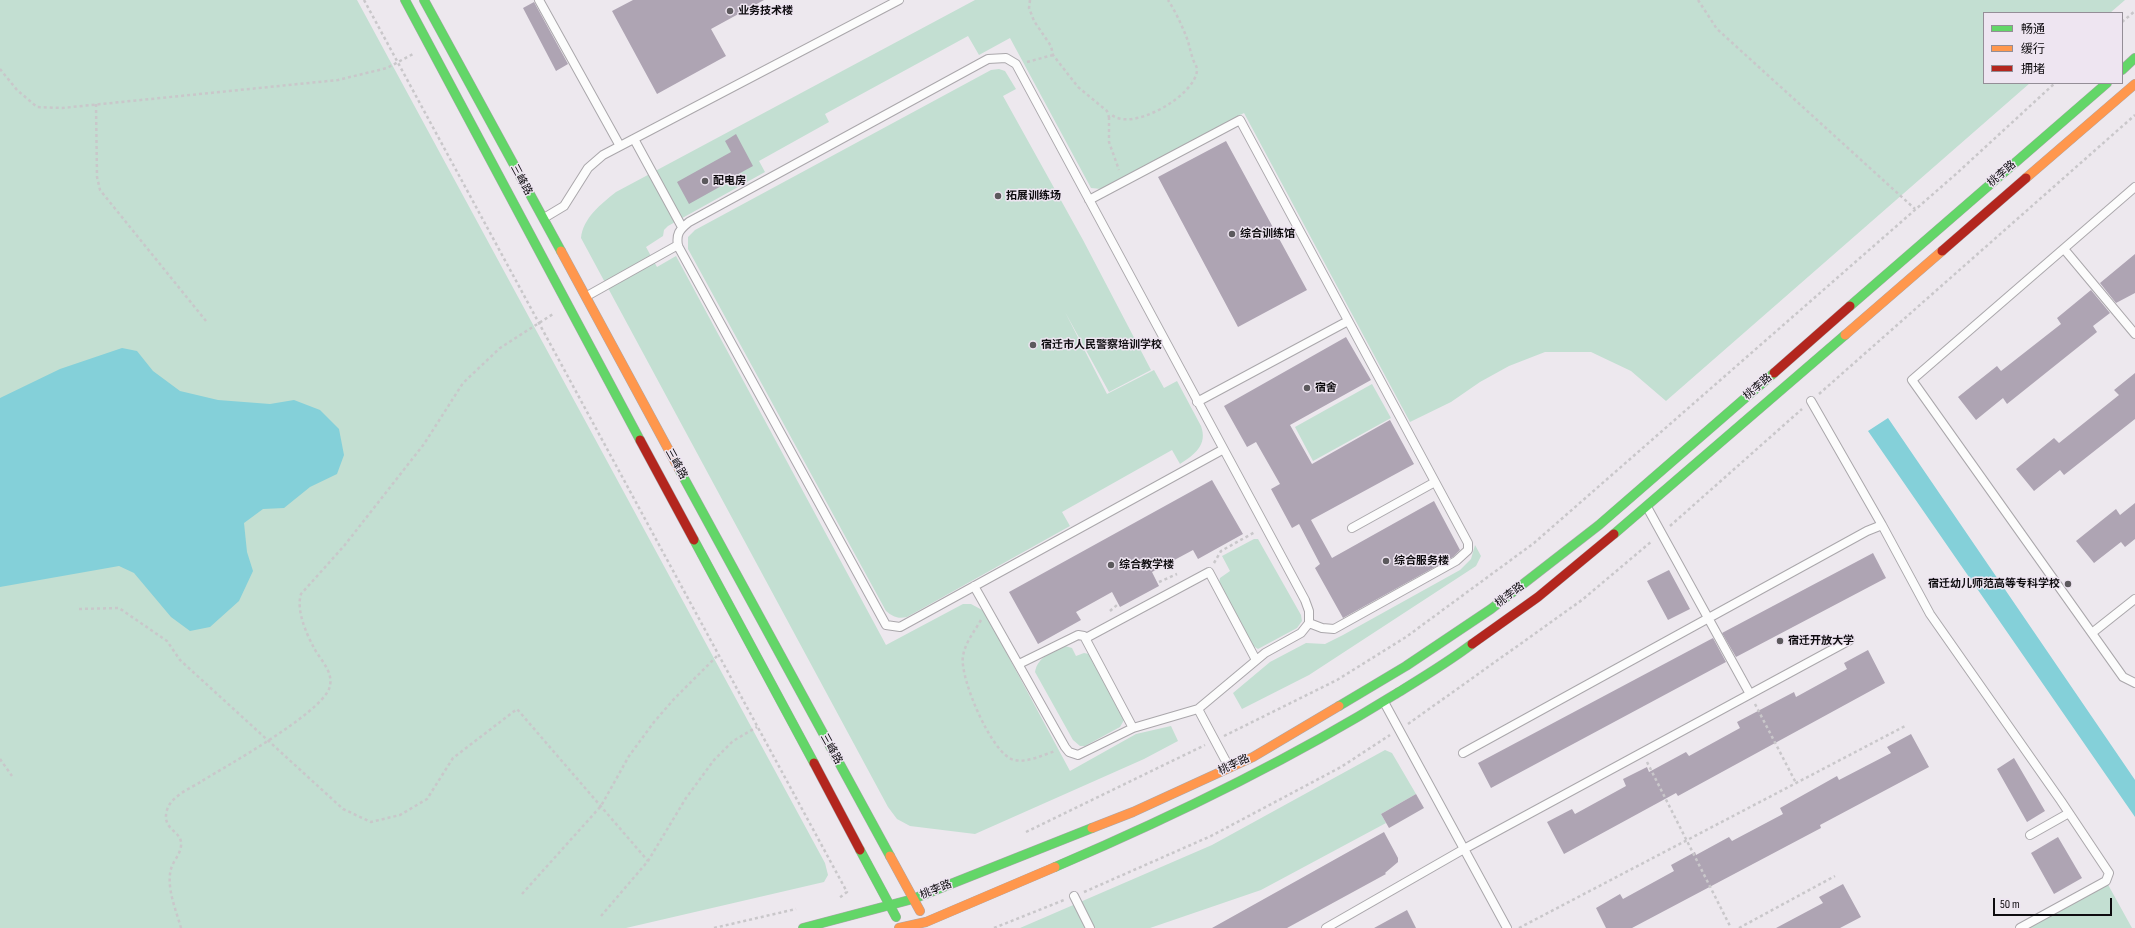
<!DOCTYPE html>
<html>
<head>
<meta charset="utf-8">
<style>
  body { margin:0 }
  #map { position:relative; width:2135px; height:928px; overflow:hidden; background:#ede8ee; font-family:"Sofia Sans Condensed","Noto Sans SC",sans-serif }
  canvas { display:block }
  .legend { position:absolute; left:1983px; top:12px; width:140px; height:72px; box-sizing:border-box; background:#eee5f1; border:1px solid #948e97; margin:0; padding:5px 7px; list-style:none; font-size:12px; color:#0e0c0f }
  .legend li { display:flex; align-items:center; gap:8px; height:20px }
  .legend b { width:20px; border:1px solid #948e97 }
  .scale { position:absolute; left:1993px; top:898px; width:119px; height:18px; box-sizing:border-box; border:2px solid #0e0c0f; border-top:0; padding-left:5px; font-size:12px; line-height:14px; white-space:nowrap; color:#0e0c0f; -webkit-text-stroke:3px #eee5f1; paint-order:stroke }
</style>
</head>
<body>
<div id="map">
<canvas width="2135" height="928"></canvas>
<ul class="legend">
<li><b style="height:5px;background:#63d668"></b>畅通</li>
<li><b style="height:5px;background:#ff974d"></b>缓行</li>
<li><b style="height:5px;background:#b3261e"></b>拥堵</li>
</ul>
<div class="scale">50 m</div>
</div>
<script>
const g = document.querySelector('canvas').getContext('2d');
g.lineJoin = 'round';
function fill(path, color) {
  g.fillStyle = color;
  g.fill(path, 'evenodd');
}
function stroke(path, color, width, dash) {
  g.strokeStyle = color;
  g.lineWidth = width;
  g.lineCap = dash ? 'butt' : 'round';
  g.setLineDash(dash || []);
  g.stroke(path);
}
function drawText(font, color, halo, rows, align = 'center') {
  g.font = font + ' "Sofia Sans Condensed","Noto Sans SC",sans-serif';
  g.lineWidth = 3;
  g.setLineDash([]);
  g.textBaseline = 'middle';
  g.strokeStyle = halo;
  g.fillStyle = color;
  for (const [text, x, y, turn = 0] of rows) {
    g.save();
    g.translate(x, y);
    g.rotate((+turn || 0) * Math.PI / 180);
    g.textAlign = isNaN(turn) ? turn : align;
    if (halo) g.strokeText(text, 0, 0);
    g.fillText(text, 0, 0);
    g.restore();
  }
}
const green = new Path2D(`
  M0,0h357l468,863 3,12 -4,7 -198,46h-626z
  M975,0h1150l-15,13h-126v70h46l-364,318 -35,-30 -40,-19h-46l-36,14 -29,16 -29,20 -41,20 -166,-309 -143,76 -10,-1 -81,-150 -31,17 -11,-19 -143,78 4,8 -70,39 6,11 -97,54 -4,4 -1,6 -17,11 11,20 19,-11 210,389 77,-41h8l13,7 86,160 66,-37 35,-8 7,15 -34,18 -169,75 -65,-8 -13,-7 -9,-12 -307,-569c2,-20 20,-34 35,-46z
  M999,69l6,2 11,18 -13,7 80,144 68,130 -42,22 -44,-80 42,82 47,-24 10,18 13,-7 24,45c7,19 -7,29 -21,38l-8,-14 -110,62 8,14 -163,91c-9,2 -14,0 -21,-6l-198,-362v-12l7,-7 296,-160z
  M1372,384l19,34 -78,43 -18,-34z
  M1254,539h4l43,76 1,6 -5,7 -39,21 -6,-4 -33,-62 1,-5 10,-7 -8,-15z
  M1475,545l6,11 -5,10 -167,109 -67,34 -9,-16 37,-31 36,-19 19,1 18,-9 117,-65 11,-11z
  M1065,646l7,2 4,8 8,-3 5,1 35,66 -4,7 -35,19h-5l-7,-6 -38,-68c3,-16 17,-19 30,-26z
  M1385,750l7,3 24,41 -35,20 5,9 -125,67 -111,38h-130l192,-83z
  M2106,881l26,47h-110z`);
const water = new Path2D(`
  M122,348l15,3 16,20 27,20 38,9 52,4 24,-4 26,10 19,19 5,26 -7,19 -27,13 -26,21 -21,1 -19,14 3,29 6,19 -14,30 -29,26 -20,4 -19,-14 -37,-44 -15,-7 -119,21v-189l60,-29z
  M1888,418l247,362v37l-267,-386z`);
const building = new Path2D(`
  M633,0h131l-53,29 15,27 -69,38 -45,-83z
  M534,2l34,62 -12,7 -33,-63z
  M736,134l17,32 -22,12 1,2 -43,24 -12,-22 54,-30 -6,-11z
  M1226,141l81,149 -69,37 -80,-150z
  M2135,254v39l-19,10 -16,-20z
  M2091,290l19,23 -17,13 4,6 -90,72 -4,-6 -27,22 -18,-23 39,-31 4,5 60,-47 -4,-6z
  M1346,337l25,43 -81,45 22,39 78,-44 24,44 -103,56 21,38 102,-57 26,49 -7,7 -110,61 -28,-50 5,-4 -21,-40 -7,4 -21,-39 9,-5 -24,-42 -9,5 -23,-41z
  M2135,373v46l-71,56 -4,-5 -26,21 -18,-22 38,-31 5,5 60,-48 -5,-5z
  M1212,480l31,54 -45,25 -5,-9 -41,22 7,14 -39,21 -8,-15 -36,20 5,8 -43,24 -29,-52z
  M2135,503v36l-10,8 -4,-5 -27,21 -18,-22 40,-32 4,6z
  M1873,553l13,25 -150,79 -14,-24z
  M1669,570l21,39 -22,11 -21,-39z
  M1713,638l13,24 -235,126 -13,-25z
  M1868,650l17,33 -207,113 -2,-3 -112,61 -17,-32 25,-13 3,5 51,-28 -3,-7 24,-12 2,5 37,-20 3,4 51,-28 -3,-6 57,-30 2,5 51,-28 -3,-6z
  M1911,734l18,33 -109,58 1,3 -189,100h-26l-10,-20 24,-14 3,5 51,-28 -3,-6 24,-13 1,3 33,-18 3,4 51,-27 -3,-6 57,-32 2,4 52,-27 -4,-6z
  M2014,758l31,53 -18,11 -30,-53z
  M1416,794l8,14 -35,20 -8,-14z
  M1384,832l14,26v4l-13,11 1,1 -99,54h-75z
  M2058,837l24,41 -28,16 -23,-41z
  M1843,884l18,33 -21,11h-64l47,-25 -4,-6z
  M1407,910l9,18h-42z`);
const path = new Path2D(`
  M364,0l483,892 -8,6
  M1030,0l-1,8 5,13 17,25 2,9 25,32 29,24 2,6 3,-2c21,17 84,-20 85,-45 0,-4 -3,-7 -4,-11 -3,-8 -4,-16 -7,-23 -5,-13 -11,-25 -18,-36
  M1698,0l19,29 198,180
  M2122,22l13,-11
  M1027,62l26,-7
  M0,69l17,21 20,17 25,1 276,-28 49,-12 26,-14
  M96,104l1,73 3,13 106,131
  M1109,117v25l10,28
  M1819,394l316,-279
  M1670,526l132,-117
  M1214,563l7,-12 34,-19
  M1159,582l18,-8
  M79,609l40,-1 48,33 13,19 163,149 28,13 29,-7 27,-16 26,-41 64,-49 131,152
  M1110,611l7,-6
  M981,620c-7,12 -16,23 -18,36 -4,21 29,99 51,104 13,3 29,-5 41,-9
  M1755,704l41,79
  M1408,724l174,-124 70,-59
  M1224,736l113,-56 69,-43 128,-94 422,-369 99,-91
  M0,759l12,17
  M1647,762l84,166
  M1026,832l179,-87
  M1084,892l127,-56 130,-69 49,-32
  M522,894l79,-88 28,-50 25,-34 20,-23 44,-44
  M601,916l47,-55 38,-63 28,-38 19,-19 24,-14
  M181,928c-5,-18 -15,-41 -10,-59 2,-8 9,-14 10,-23 2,-16 -20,-15 -14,-36 4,-14 24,-22 35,-29 26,-16 116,-66 127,-92 6,-16 -8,-28 -15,-41 -8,-15 -18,-38 -13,-54l43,-48 80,-102 39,-61 37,-35 53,-34
  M714,928l82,-19
  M994,928l70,-28
  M1519,928l388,-203
  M1739,928l96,-52`);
const lane = new Path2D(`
  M539,0l81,146
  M634,139l48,88
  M2135,187l-223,193 211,297 12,6
  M1089,200l151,-80 228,423v7l-12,11 -122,68 -12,-1 -13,-5
  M544,218l20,-12 24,-38 15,-13 296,-155
  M2064,249l71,85
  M587,296l91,-51
  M1811,401l71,124
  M1197,402l151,-81
  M1647,507l103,187
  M1352,528l83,-46
  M974,586l91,161 4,5 9,3 55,-27 65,-19 67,-56 36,-20 8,-10v-12l-4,-11 -289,-536 -10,-6 -18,1 -299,163c-10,8 -13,12 -11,24l208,379 14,2 322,-177
  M2092,633l43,-34
  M1086,638l123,-66 47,88
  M1019,664l59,-29 6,1 49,92
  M1384,702l123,226
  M1198,709l31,58
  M1463,753l404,-222 15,-6 48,89 131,187 48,72 -3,8 -86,47
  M2030,835l39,-22
  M1074,896l16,32
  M1326,928l138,-79 386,-209`);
const fast = new Path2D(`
  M405,0l235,440
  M424,0l137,251
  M2122,70l13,-12
  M1850,306l257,-223
  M679,469l211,387
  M1614,534l231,-199
  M694,540l120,223
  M1339,706l67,-40 85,-57 108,-84 175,-152
  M860,850l36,67
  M1055,867c117,-50 231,-105 339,-172 26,-16 53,-32 78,-51
  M803,928l110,-29 179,-71`);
const slow = new Path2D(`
  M2026,178l109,-94
  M561,251l118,218
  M1845,335l97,-84
  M1092,828l41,-16 120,-55 86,-51
  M890,856l30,55
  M899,928l27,-6 129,-55`);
const jam = new Path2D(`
  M1942,251l84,-73
  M1774,373l76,-67
  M640,440l54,100
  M1472,644l66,-47 76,-63
  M814,763l46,87`);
const markers = [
  [730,11,4,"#5c595d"],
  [705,181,4,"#5c595d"],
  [998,196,4,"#5c595d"],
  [1232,234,4,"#5c595d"],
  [1033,345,4,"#5c595d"],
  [1307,388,4,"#5c595d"],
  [1386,561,4,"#5c595d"],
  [1111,565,4,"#5c595d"],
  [2068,584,4,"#5c595d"],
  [1780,641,4,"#5c595d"]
];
const poiNames = [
  ["业务技术楼",738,11],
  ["配电房",713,181],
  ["拓展训练场",1006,196],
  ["综合训练馆",1240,234],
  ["宿迁市人民警察培训学校",1041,345],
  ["宿舍",1315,388],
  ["综合服务楼",1394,561],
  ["综合教学楼",1119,565],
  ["宿迁幼儿师范高等专科学校",2060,584,"right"],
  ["宿迁开放大学",1788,641]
];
const streetNames = [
  ["桃李路",2002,174,-41],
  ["三峰路",521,180,62],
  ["桃李路",1758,387,-41],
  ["三峰路",676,464,61],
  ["桃李路",1510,595,-37],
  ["三峰路",831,749,61],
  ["桃李路",1234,765,-25],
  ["桃李路",936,890,-22]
];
fill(green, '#c3dfd2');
fill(water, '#84d0d9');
fill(building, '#aea4b3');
stroke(lane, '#aaa7ab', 10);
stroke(fast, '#aaa7ab', 10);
stroke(slow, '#aaa7ab', 10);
stroke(jam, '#aaa7ab', 10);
stroke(path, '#c9c7ca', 2.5, [3, 3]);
stroke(lane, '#fcfcfc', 8);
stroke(fast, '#63d668', 9);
stroke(slow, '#ff974d', 9);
stroke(jam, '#b3261e', 9);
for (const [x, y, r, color] of markers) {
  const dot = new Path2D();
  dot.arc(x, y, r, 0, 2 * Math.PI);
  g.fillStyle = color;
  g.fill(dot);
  stroke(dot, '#eee5f1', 1.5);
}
drawText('bold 11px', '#0e0c0f', '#eee5f1', poiNames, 'left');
drawText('11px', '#0e0c0f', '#eee5f1', streetNames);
</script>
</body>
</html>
